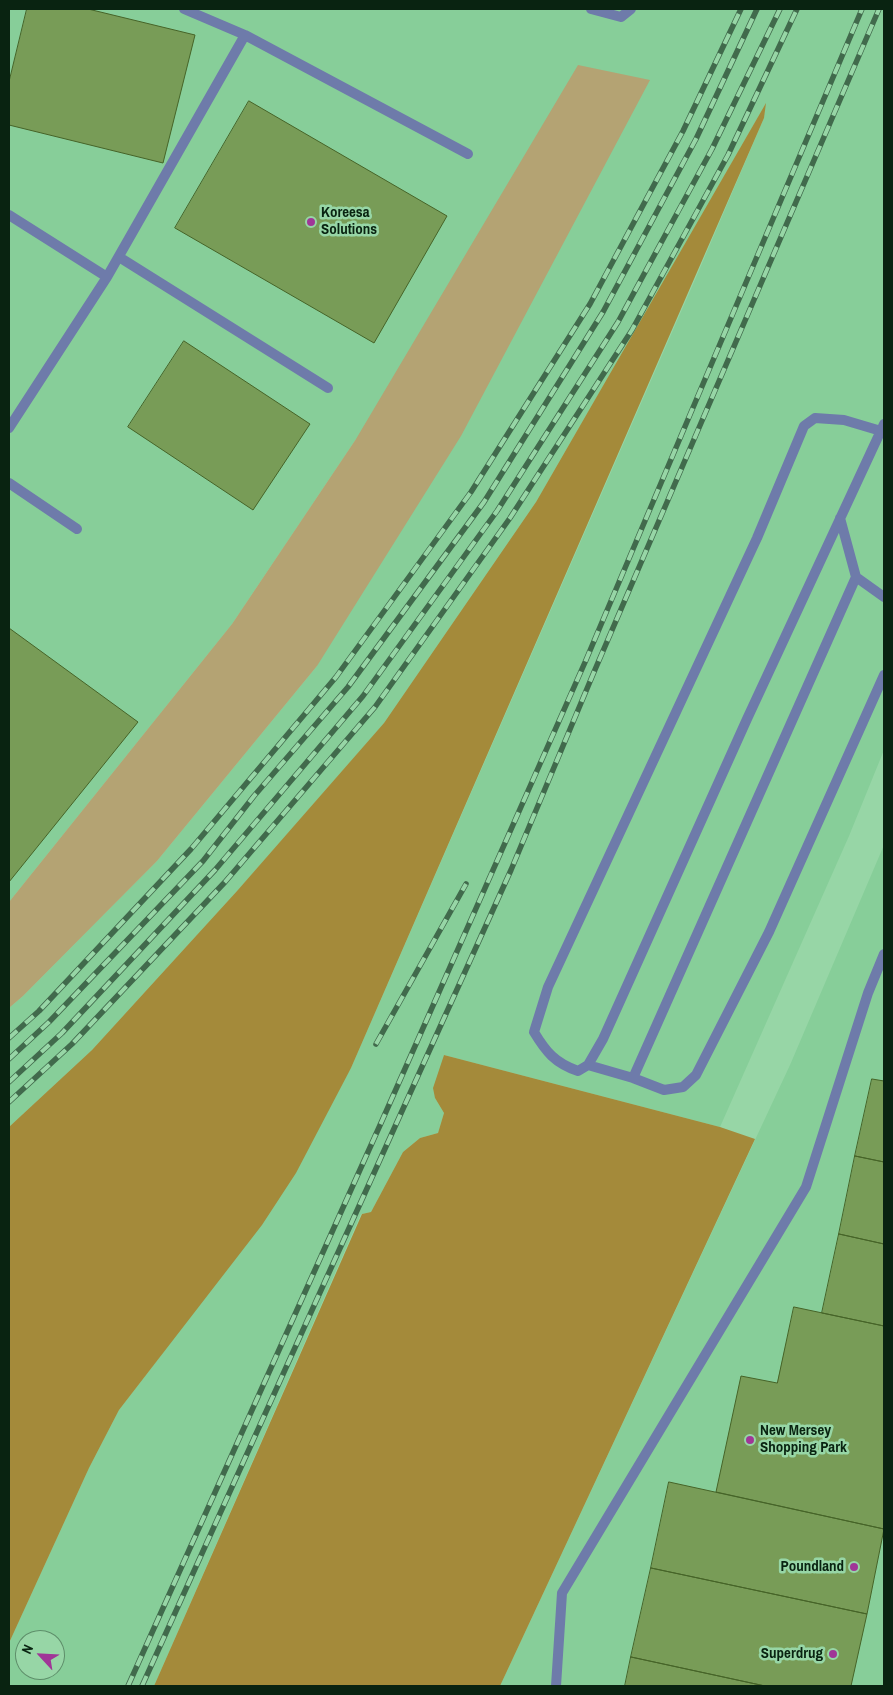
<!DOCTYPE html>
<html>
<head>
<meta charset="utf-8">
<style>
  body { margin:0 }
  #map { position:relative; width:893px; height:1695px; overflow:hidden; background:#97d6a6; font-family:"Archivo Narrow",sans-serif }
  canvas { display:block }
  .frame { position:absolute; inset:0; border:10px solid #092311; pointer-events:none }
  .north { position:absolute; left:15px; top:1630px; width:50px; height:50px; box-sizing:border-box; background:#97d6a6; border:1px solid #5e8e6a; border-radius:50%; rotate:295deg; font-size:14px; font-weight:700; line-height:20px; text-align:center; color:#092311 }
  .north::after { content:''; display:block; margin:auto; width:18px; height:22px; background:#a03697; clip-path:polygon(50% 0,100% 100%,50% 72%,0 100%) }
</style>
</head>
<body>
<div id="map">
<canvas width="893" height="1695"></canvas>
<div class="frame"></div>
<div class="north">N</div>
</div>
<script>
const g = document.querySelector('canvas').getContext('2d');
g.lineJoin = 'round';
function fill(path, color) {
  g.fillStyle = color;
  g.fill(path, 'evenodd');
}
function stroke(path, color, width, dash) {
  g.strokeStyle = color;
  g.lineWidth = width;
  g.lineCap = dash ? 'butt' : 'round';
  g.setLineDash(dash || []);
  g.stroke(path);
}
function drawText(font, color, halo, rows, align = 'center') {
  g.font = font + ' "Archivo Narrow",sans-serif';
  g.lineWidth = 5;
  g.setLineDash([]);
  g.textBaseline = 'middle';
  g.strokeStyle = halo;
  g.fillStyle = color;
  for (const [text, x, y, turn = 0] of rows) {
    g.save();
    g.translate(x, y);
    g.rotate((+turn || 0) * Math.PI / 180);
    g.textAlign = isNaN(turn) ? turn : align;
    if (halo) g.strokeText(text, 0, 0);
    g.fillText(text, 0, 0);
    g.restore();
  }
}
const built = new Path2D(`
  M9,9h875v741l-35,86 -129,291 -276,-72 -9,43 9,15 -6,20 -18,5 -17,14 -32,60 -10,2 -207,472h-145v-43l80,-175 30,-58 40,-52 192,-290 346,-793 67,-157 1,-13 -229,397 -152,221 -147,168 -145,159 -83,77v-119l14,-12 134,-135 160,-195 39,-227 -124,185 -223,278zM25,1640h30v30h-30z
  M884,845v841h-384l290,-621z`);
const green = new Path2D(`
  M578,65l72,15 -189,356 -144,230 -160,195 -134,135 -14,12v-106l223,-278 124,-185z`);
const forest = new Path2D(`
  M766,103l-2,15 -413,950 -55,105 -34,52 -143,185 -30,58 -80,175v-516l83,-77 145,-159 147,-168 152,-221z
  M444,1055l276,72 35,12 -255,547h-346l208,-472 9,-2 32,-60 17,-14 18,-5 6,-20 -9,-15 -2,-10z`);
const building = new Path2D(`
  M27,9h61l107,26 -32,128 -154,-38v-43z
  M249,101l198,115 -73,127 -199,-115z
  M184,341l126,83 -57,86 -125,-83z
  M9,628l129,94 -129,160z
  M872,1079l12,2v81l-29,-6z
  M855,1156l29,6v82l-45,-10z
  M839,1234l45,10v82l-62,-13z
  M794,1307l90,19v203l-168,-37 25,-116 36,7z
  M669,1482l215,47 -17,85 -216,-46z
  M651,1568l216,46 -16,72h-86l-134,-29z
  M631,1657l134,29h-140z`);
const lane = new Path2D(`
  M591,9l30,8 10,-8
  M245,35l223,119
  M9,215l98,62
  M119,257l209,131
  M9,428l98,-151 138,-242 -61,-26
  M881,431l-37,-11 -29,-2 -11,8 -47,112 -209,449 -14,45c12,20 21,31 44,39l10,-6 15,-26 144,-320 137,-295
  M9,483l68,46
  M856,577l28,20
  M588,1065l45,13 223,-501 -16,-59
  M633,1078l31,12 19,-3 13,-12 73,-143 115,-257
  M556,1686l6,-93 244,-406 62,-194 16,-39`);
const rail = new Path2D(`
  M9,1038l30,-27 152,-162 145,-172 135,-185 119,-188 93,-173 58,-122
  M376,1044l90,-160
  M9,1059l40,-37 154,-161 51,-65 94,-109 136,-185 119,-190 93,-173 61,-130
  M9,1082l53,-49 153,-163 148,-174 134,-185 121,-189 94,-173 68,-140
  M9,1102l63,-58 153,-162 150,-175 135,-189 122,-188 96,-175 69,-146
  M128,1686l253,-563 205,-463 276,-651
  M142,1686l369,-816 83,-198 285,-663`);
const markers = [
  [311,222,5,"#a03697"],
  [750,1440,5,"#a03697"],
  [854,1567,5,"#a03697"],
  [833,1654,5,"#a03697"]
];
const poiNames = [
  ["Koreesa",321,213],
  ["Solutions",321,230],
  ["New Mersey",760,1431],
  ["Shopping Park",760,1448],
  ["Poundland",844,1567,"right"],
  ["Superdrug",823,1654,"right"]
];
fill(built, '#87ce99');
fill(green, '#b4a373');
fill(forest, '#a48a3a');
fill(building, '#789c57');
stroke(building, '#466428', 1);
stroke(lane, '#6e7baa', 10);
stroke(rail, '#416a4c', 5.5);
stroke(rail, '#97d6a6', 4, [11]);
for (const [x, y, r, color] of markers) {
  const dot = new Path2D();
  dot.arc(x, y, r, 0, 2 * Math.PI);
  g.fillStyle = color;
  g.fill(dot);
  stroke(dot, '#97d6a6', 2);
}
drawText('bold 15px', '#092311', '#97d6a6', poiNames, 'left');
</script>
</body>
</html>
